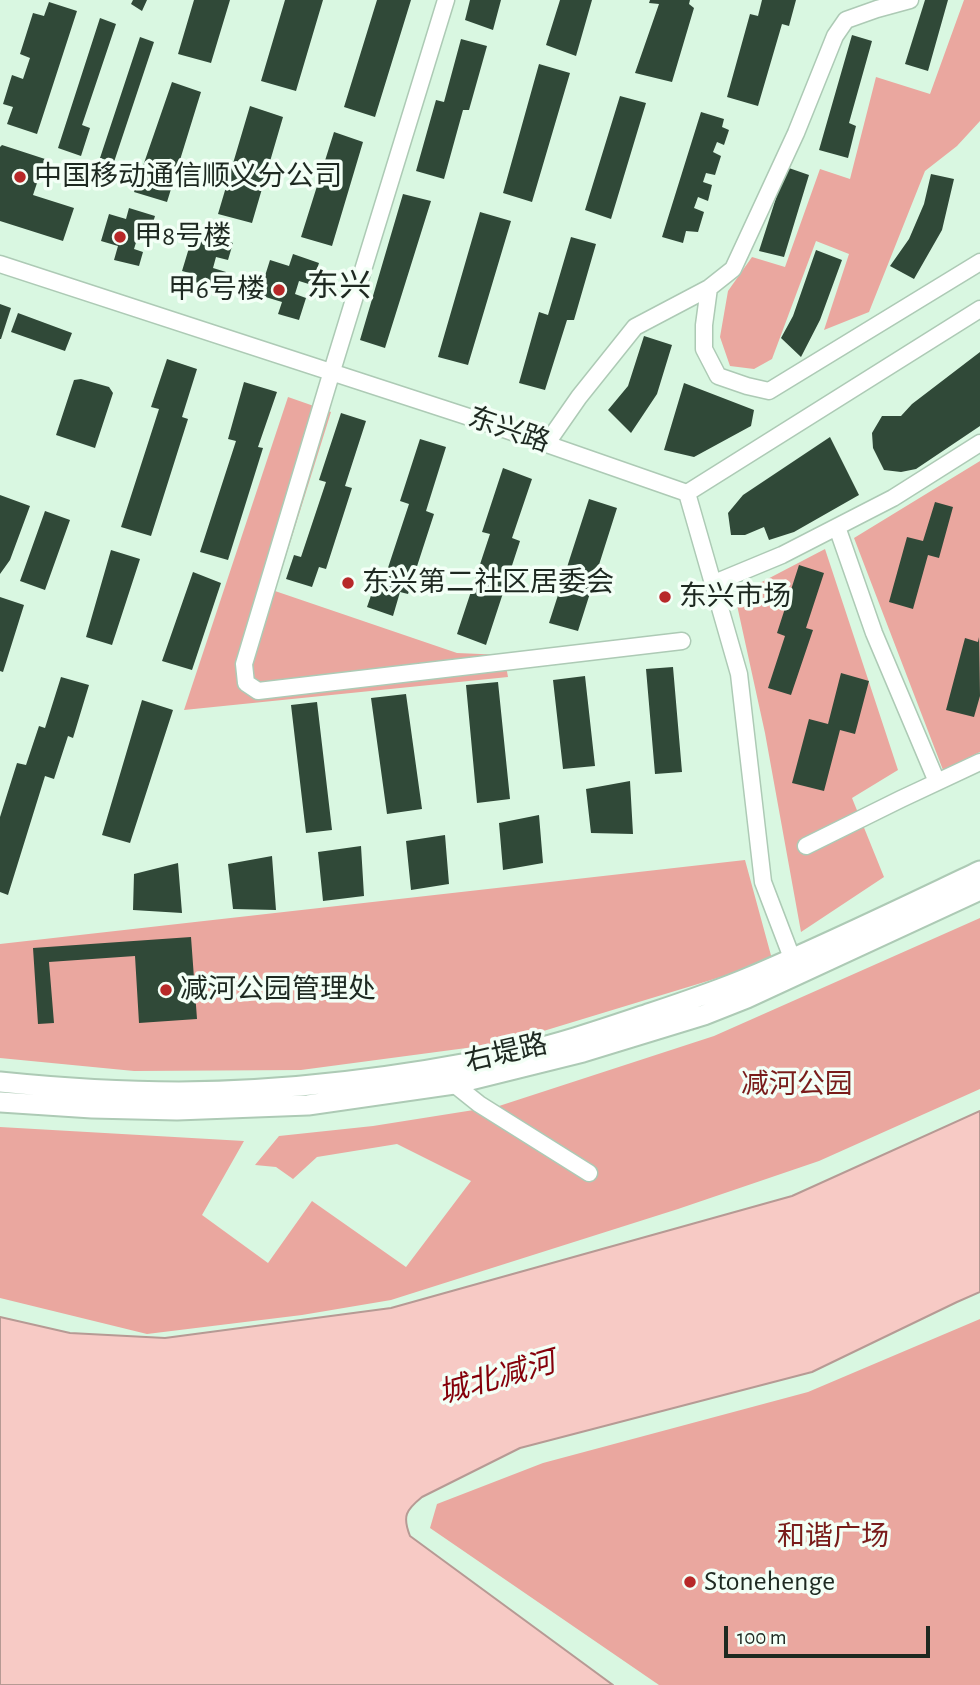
<!DOCTYPE html>
<html>
<head>
<meta charset="utf-8">
<style>
  body { margin:0 }
  #map { position:relative; width:980px; height:1685px; overflow:hidden; background:#d9f7e1; font-family:"Alegreya Sans",sans-serif }
  canvas { display:block }
  .scale { position:absolute; left:724px; top:1626px; width:206px; height:32px; box-sizing:border-box; border:4px solid #1e2921; border-top:0; padding-left:9px; font-size:21px; line-height:24px; white-space:nowrap; color:#1e2921; -webkit-text-stroke:5px #f3fff6; paint-order:stroke }
</style>
</head>
<body>
<div id="map">
<canvas width="980" height="1685"></canvas>
<div class="scale">100 m</div>
</div>
<script>
const g = document.querySelector('canvas').getContext('2d');
g.lineJoin = 'round';
function fill(path, color) {
  g.fillStyle = color;
  g.fill(path, 'evenodd');
}
function stroke(path, color, width, dash) {
  g.strokeStyle = color;
  g.lineWidth = width;
  g.lineCap = dash ? 'butt' : 'round';
  g.setLineDash(dash || []);
  g.stroke(path);
}
function drawText(font, color, halo, rows, align = 'center') {
  g.font = font + ' "Alegreya Sans","Noto Sans SC",sans-serif';
  g.lineWidth = 7;
  g.setLineDash([]);
  g.textBaseline = 'middle';
  g.strokeStyle = halo;
  g.fillStyle = color;
  for (const [text, x, y, turn = 0] of rows) {
    g.save();
    g.translate(x, y);
    g.rotate((+turn || 0) * Math.PI / 180);
    g.textAlign = isNaN(turn) ? turn : align;
    if (halo) g.strokeText(text, 0, 0);
    g.fillText(text, 0, 0);
    g.restore();
  }
}
const green = new Path2D(`
  M964,0h16v121l-23,25 -32,25 -56,141 -45,18 25,-76 -33,-13 -44,118 -18,10 -24,-3 -10,-29 8,-46 24,-34 33,10 35,-98 30,10 26,-102 54,17z
  M288,397l43,15 -56,179 182,62 47,2 4,22 -324,33z
  M980,461v291l-37,18 -89,-232z
  M825,549l73,221 -46,28 32,79 -83,55 -36,-199 -30,-137z
  M745,860l27,99 -51,18 -217,66 -203,27 -167,1 -134,-13v-114z
  M980,918v171l-161,72 -141,48 -287,91 -89,15 -155,19 -147,-36v-171l244,14 -42,74 66,48 44,-62 94,66 65,-86 -74,-37 -80,13 -24,22 -17,-12 -21,-2 24,-29 94,-10 126,-20 215,-70z
  M980,1319v366h-321l-229,-157 7,-24 106,-41 265,-71z`);
const water = new Path2D(`
  M980,1111v181l-23,10 -145,70 -292,76 -98,49c-16,13 -20,19 -12,39l203,149h-613v-368l70,16 95,5 226,-30 401,-112z`);
const building = new Path2D(`
  M133,0h14l-5,11 -11,-7z
  M194,0h36l-19,63 -33,-9z
  M285,0h38l-27,91 -35,-10z
  M377,0h34l-36,117 -31,-10z
  M470,0h31l-8,30 -28,-10z
  M560,0h32l-16,56 -30,-11z
  M650,0h40l-1,4 5,4 -22,74 -37,-9 24,-69 -10,-1z
  M762,0h34l-7,26 -7,-2 -24,82 -31,-9 23,-83 8,2z
  M925,0h23l-20,71 -23,-7z
  M49,2l28,9 -40,123 -30,-10 6,-17 -10,-3 9,-29 11,4 7,-21 -10,-4 13,-41 11,3z
  M100,18l16,6 -34,101 8,3 -9,28 -23,-8z
  M852,35l20,6 -23,82 7,3 -8,32 -29,-8z
  M140,37l14,5 -40,120 -14,-4z
  M461,39l26,7 -18,64h-6l-19,69 -28,-8 20,-71 8,2z
  M539,64l31,9 -38,129 -29,-9z
  M172,82l29,10 -34,110 -33,-10z
  M620,96l26,7 -35,116 -26,-9z
  M250,106l33,11 -31,106 -34,-9z
  M701,112l23,7 -2,8 7,3 -5,15 -7,-3 -4,10 8,4 -6,19 -9,-2 -3,9 9,3 -4,16 -10,-4 -4,11 10,4 -6,20 -12,-1 -3,12 -21,-6z
  M334,132l29,10 -31,104 -31,-9z
  M2,145l43,14 -12,36 41,13 -11,33 -63,-20v-74z
  M786,167l23,8 -25,82 -25,-6z
  M931,174l23,5 -12,51 -28,49 -24,-13 19,-27 15,-35z
  M403,194l28,7 -46,147 -25,-8z
  M129,208l26,8 -7,23 -10,-3 -4,13 9,3 -4,14 -25,-6 4,-14 -17,-5 8,-27 17,5z
  M480,212l31,9 -43,144 -30,-8z
  M209,236l24,7 -5,17 -12,-3 -3,11 13,4 -5,18 -26,-8 2,-7 -15,-4 10,-33 16,5z
  M571,237l25,7 -22,76h-7l-22,70 -26,-7 20,-71 9,3z
  M816,250l26,10 -22,60 -19,37 -20,-19 12,-22z
  M293,254l26,9 -7,22 -13,-4 -4,13 11,4 -7,22 -21,-6 4,-12 -23,-7 11,-35 19,6z
  M0,304l11,4 -10,31h-1z
  M18,313l54,20 -7,18 -54,-19z
  M644,336l28,9 -15,49 -26,39 -23,-23 20,-24z
  M980,352v74l-64,43 -15,3 -17,-2 -11,-22 -1,-15 10,-17h19l11,-12z
  M167,359l30,10 -15,48 6,2 -37,117 -30,-9 38,-118 -8,-2z
  M81,379l28,8 4,6 -18,55 -39,-13 18,-55z
  M244,382l33,10 -19,55 5,1 -35,112 -28,-8 36,-111 -8,-2z
  M684,383l70,27 -3,16 -57,31 -30,-7z
  M341,413l25,8 -21,65 7,2 -26,81 -7,-2 -7,20 -26,-8 8,-24 7,2 25,-75 -7,-2z
  M830,437l29,58 -65,37 -25,8 -5,-13 -19,8h-14l-3,-22 15,-18z
  M420,439l26,8 -20,64 8,3 -26,80 -8,-2 -7,24 -26,-9 8,-23 7,2 27,-82 -9,-3z
  M503,468l29,11 -20,59 8,3 -34,104 -29,-11 33,-100 -8,-2z
  M0,495l30,11 -20,54 -10,14z
  M589,499l28,9 -39,123 -29,-8z
  M935,502l18,5 -14,51 -11,-3 -15,54 -24,-7 18,-65 16,4z
  M45,511l25,9 -25,70 -25,-9z
  M111,550l29,9 -28,86 -26,-8z
  M799,565l25,8 -18,55 7,2 -22,65 -23,-7 17,-52 -8,-3z
  M193,572l28,11 -29,87 -30,-9z
  M0,597l24,8 -21,67 -3,-1z
  M979,637l1,59 -6,21 -28,-7 19,-72 13,4z
  M673,667l9,105 -27,2 -9,-105z
  M841,673l28,8 -14,53 -15,-4 -16,61 -32,-8 17,-64 19,5z
  M585,676l10,90 -32,3 -10,-89z
  M61,677l28,8 -16,53 -5,-2 -14,43 -9,-3 -37,119 -8,-3v-75l17,-54 9,2 13,-39 6,2z
  M498,682l12,117 -33,4 -11,-118z
  M406,694l16,115 -35,5 -16,-116z
  M142,700l31,10 -43,133 -28,-8z
  M317,702l15,128 -26,3 -15,-128z
  M630,781l3,53 -42,-1 -5,-44z
  M539,815l4,48 -40,7 -4,-47z
  M445,835l4,49 -38,6 -5,-49z
  M361,846l3,50 -41,5 -5,-49z
  M272,856l4,54 -43,-1 -5,-45z
  M178,863l4,50 -49,-3 1,-36z
  M191,937l6,82 -58,4 -4,-67 -86,6 5,61 -16,1 -5,-76z`);
const minor = new Path2D(`
  M446,0l-114,371 -88,293 2,19 12,8 424,-50
  M0,264l472,154 215,75 293,-184
  M709,288l-5,37v24l14,27 29,10 22,5 211,-129
  M547,443l32,-46 56,-70 74,-39 24,-19 63,-136 39,-97 11,-16 31,-11 33,-9
  M687,493l52,181 24,208 29,76
  M837,527l37,106 63,149
  M712,584l70,-29 111,-57 87,-55
  M806,846l95,-47 79,-37
  M454,1084l25,20 110,69`);
const major = new Path2D(`
  M0,1082c59,6 119,10 179,10 113,-1 225,-15 335,-38 46,-10 92,-26 137,-41 33,-11 66,-22 99,-36 78,-33 154,-70 230,-106
  M0,1102l92,6 85,2 131,-5 146,-21 129,-32 121,-37 43,-17 233,-108`);
const markers = [
  [20,177,7,"#b72828"],
  [120,237,7,"#b72828"],
  [279,290,7,"#b72828"],
  [348,583,7,"#b72828"],
  [665,597,7,"#b72828"],
  [166,990,7,"#b72828"],
  [690,1582,7,"#b72828"]
];
const poiNames = [
  ["中国移动通信顺义分公司",34,177],
  ["甲8号楼",134,237],
  ["甲6号楼",265,290,"right"],
  ["东兴第二社区居委会",362,583],
  ["东兴市场",679,597],
  ["减河公园管理处",180,990],
  ["Stonehenge",704,1582]
];
const streetNames = [
  ["东兴路",509,430,19],
  ["右堤路",506,1053,-13]
];
const parkNames = [
  ["减河公园",797,1085],
  ["和谐广场",833,1537]
];
const waterNames = [
  ["城北减河",497,1378,-16]
];
const quarterNames = [
  ["东兴",339,286]
];
fill(green, '#eaa79f');
fill(water, '#f7cac5');
stroke(water, '#b69a94', 2);
fill(building, '#304938');
stroke(minor, '#adcab5', 19);
stroke(major, '#adcab5', 23);
stroke(minor, '#fff', 16);
stroke(major, '#fff', 19);
for (const [x, y, r, color] of markers) {
  const dot = new Path2D();
  dot.arc(x, y, r, 0, 2 * Math.PI);
  g.fillStyle = color;
  g.fill(dot);
  stroke(dot, '#f3fff6', 2.5);
}
drawText('28px', '#1e2921', '#f3fff6', poiNames, 'left');
drawText('28px', '#1e2921', '#f3fff6', streetNames);
drawText('28px', '#791c1a', '#f3fff6', parkNames);
drawText('italic 30px', '#85000a', '#f3fff6', waterNames);
drawText('32px', '#1e2921', '#f3fff6', quarterNames);
</script>
</body>
</html>
